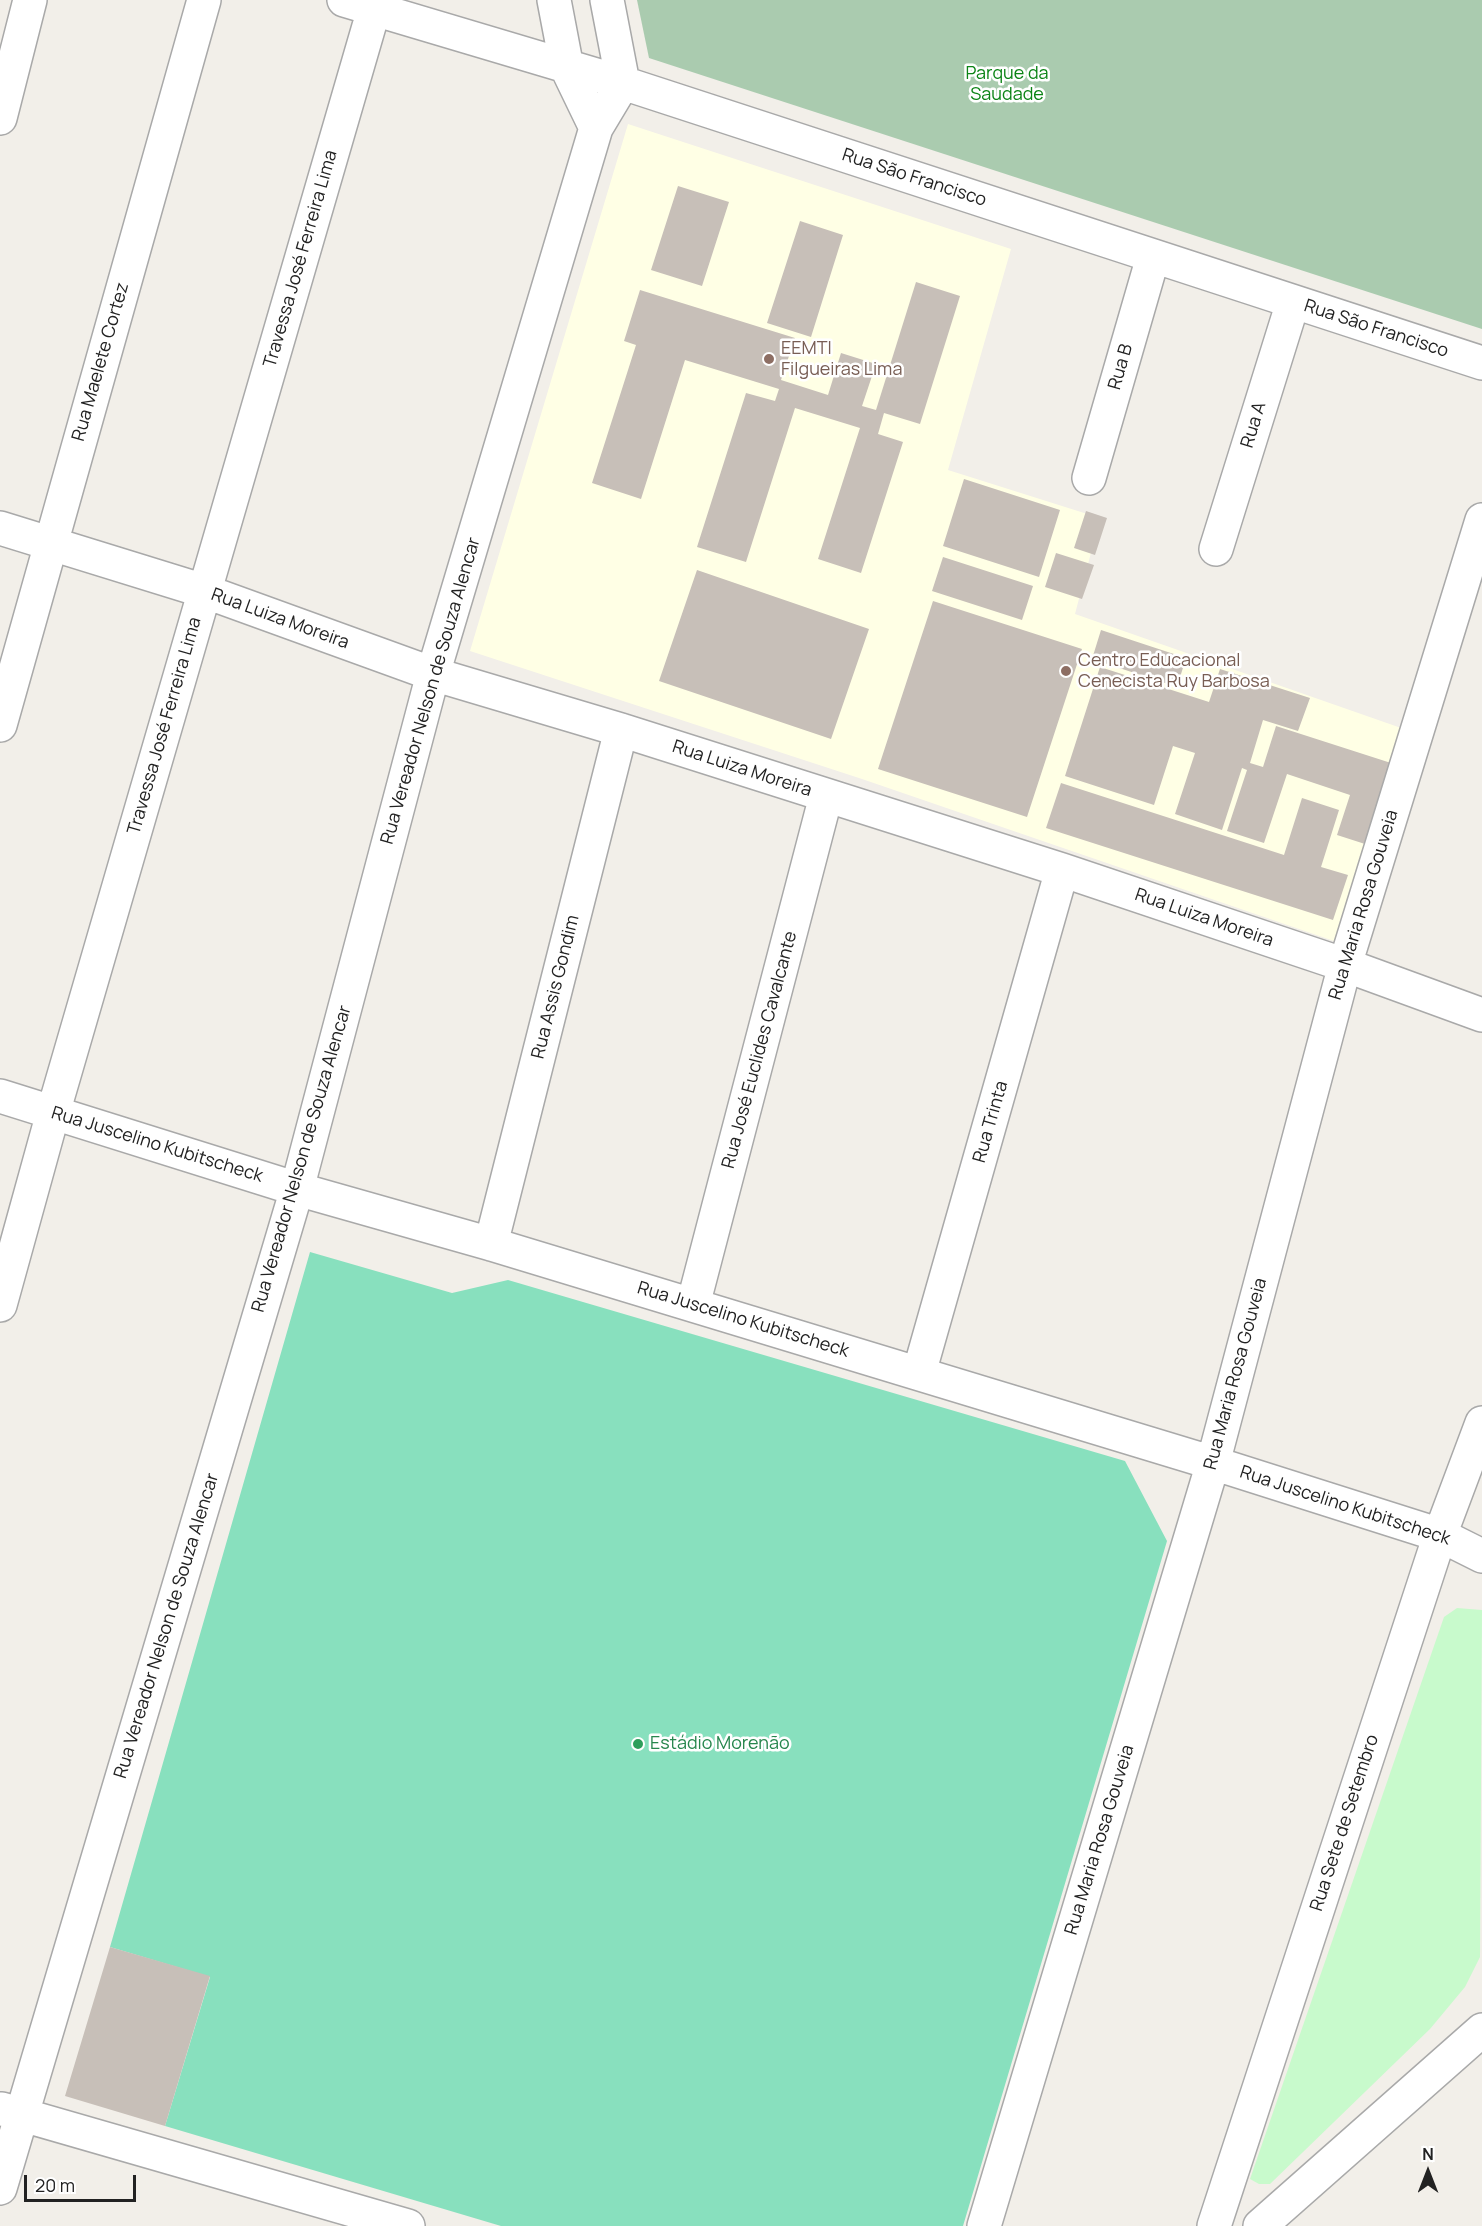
<!DOCTYPE html>
<html>
<head>
<meta charset="utf-8">
<style>
  body { margin:0 }
  #map { position:relative; width:1482px; height:2226px; overflow:hidden; background:#f2efe9; font-family:Manrope,sans-serif }
  canvas { display:block }
  .north { position:absolute; left:1398px; top:2142px; width:60px; height:60px; -webkit-text-stroke:4px #fff; paint-order:stroke; rotate:0deg; font-size:16px; font-weight:700; line-height:24px; text-align:center; color:#222 }
  .north::after { content:''; display:block; margin:auto; width:21px; height:27px; background:#222; clip-path:polygon(50% 0,100% 100%,50% 72%,0 100%) }
  .scale { position:absolute; left:24px; top:2175px; width:112px; height:27px; box-sizing:border-box; border:3px solid #222; border-top:0; padding-left:8px; font-size:18px; line-height:21px; white-space:nowrap; color:#222; -webkit-text-stroke:4px #fff; paint-order:stroke }
</style>
</head>
<body>
<div id="map">
<canvas width="1482" height="2226"></canvas>
<div class="north">N</div>
<div class="scale">20 m</div>
</div>
<script>
const g = document.querySelector('canvas').getContext('2d');
g.lineJoin = 'round';
function fill(path, color) {
  g.fillStyle = color;
  g.fill(path, 'evenodd');
}
function stroke(path, color, width, dash) {
  g.strokeStyle = color;
  g.lineWidth = width;
  g.lineCap = dash ? 'butt' : 'round';
  g.setLineDash(dash || []);
  g.stroke(path);
}
function drawText(font, color, halo, rows, align = 'center') {
  g.font = font + ' Manrope,sans-serif';
  g.lineWidth = 5;
  g.setLineDash([]);
  g.textBaseline = 'middle';
  g.strokeStyle = halo;
  g.fillStyle = color;
  for (const [text, x, y, turn = 0] of rows) {
    g.save();
    g.translate(x, y);
    g.rotate((+turn || 0) * Math.PI / 180);
    g.textAlign = isNaN(turn) ? turn : align;
    if (halo) g.strokeText(text, 0, 0);
    g.fillText(text, 0, 0);
    g.restore();
  }
}
const education = new Path2D(`
  M628,124l383,125 -63,221 152,48 -25,96 329,115 -67,213 -475,-163 -392,-128z`);
const cemetery = new Path2D(`
  M637,0h845v329l-833,-271z`);
const park = new Path2D(`
  M1457,1608l25,2 -2,347 -15,30 -35,42 -160,155h-11l-9,-5 194,-562z`);
const pitch = new Path2D(`
  M310,1252l142,41 56,-13 617,181 42,80 -204,685h-462l-336,-100 45,-149 -100,-30z`);
const building = new Path2D(`
  M678,186l51,16 -27,84 -51,-16z
  M800,221l43,14 -32,102 -44,-14z
  M916,282l44,14 -40,128 -36,-11 -6,21 25,8 -42,131 -43,-14 42,-131 -65,-20 -49,154 -49,-15 49,-154 29,8 4,-12 -94,-29 -44,139 -49,-16 44,-138 -12,-4 16,-51 155,48 -14,42 47,15 13,-42 35,11 -14,42 14,4z
  M964,479l96,31 -21,67 -96,-31z
  M1086,511l21,7 -12,37 -21,-7z
  M1056,553l38,12 -12,34 -37,-12z
  M943,557l90,29 -11,34 -90,-29z
  M697,570l172,59 -38,110 -172,-58z
  M933,601l149,48 -55,168 -149,-48z
  M1101,630l85,28 -9,29 -85,-28z
  M1100,667l109,35 11,-33 90,29 -12,33 -35,-11 -13,43 13,4 13,-41 115,37 -26,81 -28,-9 13,-40 -63,-21 -23,69 -37,-12 20,-61 -5,-2 -20,62 -47,-16 20,-61 -22,-7 -19,59 -89,-29z
  M1061,783l223,72 18,-57 37,12 -18,57 27,8 -15,45 -287,-92z
  M110,1947l100,29 -45,150 -100,-30z`);
const minor = new Path2D(`
  M344,0l279,83 859,280
  M554,0l13,68 29,60
  M0,118l30,-118
  M1089,478l64,-221
  M0,528l204,63 229,83 188,56 441,140 283,95 137,50
  M1216,549l77,-247
  M0,725l204,-725
  M0,1096l297,93 194,55 722,219 227,72 42,21
  M491,1244l130,-514
  M0,1305l53,-192 321,-1104
  M693,1305l133,-509
  M919,1373l143,-503
  M2,2109l406,117
  M0,2188l297,-999 136,-515 163,-546 27,-45 -16,-83
  M984,2226l229,-763 132,-498 137,-445
  M1214,2226l226,-691 42,-112
  M1260,2226l222,-196`);
const markers = [
  [769,359,6,"#8d6e63"],
  [1066,671,6,"#8d6e63"],
  [638,1744,6,"#2e9e5b"]
];
const parkNames = [
  ["Parque da",1007,74],
  ["Saudade",1007,95]
];
const streetNames = [
  ["Rua São Francisco",914,178,18],
  ["Travessa José Ferreira Lima",301,259,-74],
  ["Rua São Francisco",1376,329,18],
  ["Rua Maelete Cortez",101,362,-74],
  ["Rua B",1121,367,-74],
  ["Rua A",1254,425,-73],
  ["Rua Luiza Moreira",280,619,20],
  ["Rua Vereador Nelson de Souza Alencar",431,691,-74],
  ["Travessa José Ferreira Lima",165,726,-74],
  ["Rua Luiza Moreira",742,769,18],
  ["Rua Maria Rosa Gouveia",1364,905,-73],
  ["Rua Luiza Moreira",1204,918,19],
  ["Rua Assis Gondim",556,987,-76],
  ["Rua José Euclides Cavalcante",760,1050,-75],
  ["Rua Trinta",991,1122,-74],
  ["Rua Juscelino Kubitscheck",157,1145,17],
  ["Rua Vereador Nelson de Souza Alencar",302,1159,-74],
  ["Rua Juscelino Kubitscheck",743,1320,17],
  ["Rua Maria Rosa Gouveia",1236,1374,-75],
  ["Rua Juscelino Kubitscheck",1345,1506,18],
  ["Rua Vereador Nelson de Souza Alencar",167,1626,-73],
  ["Rua Sete de Setembro",1345,1823,-72],
  ["Rua Maria Rosa Gouveia",1100,1840,-73]
];
const educationNames = [
  ["EEMTI",781,349],
  ["Filgueiras Lima",781,370],
  ["Centro Educacional",1078,661],
  ["Cenecista Ruy Barbosa",1078,682]
];
const leisureNames = [
  ["Estádio Morenão",650,1744]
];
fill(education, '#ffffe5');
fill(cemetery, '#aacbaf');
fill(park, '#c8facc');
fill(pitch, '#88e0be');
fill(building, '#c7bfb8');
stroke(minor, '#a9a9a9', 36);
stroke(minor, '#fff', 33);
for (const [x, y, r, color] of markers) {
  const dot = new Path2D();
  dot.arc(x, y, r, 0, 2 * Math.PI);
  g.fillStyle = color;
  g.fill(dot);
  stroke(dot, '#fff', 2);
}
drawText('18px', '#0c8416', '#fff', parkNames);
drawText('18px', '#222', '#fff', streetNames);
drawText('18px', '#785e54', '#fff', educationNames, 'left');
drawText('18px', '#27864d', '#fff', leisureNames, 'left');
</script>
</body>
</html>
